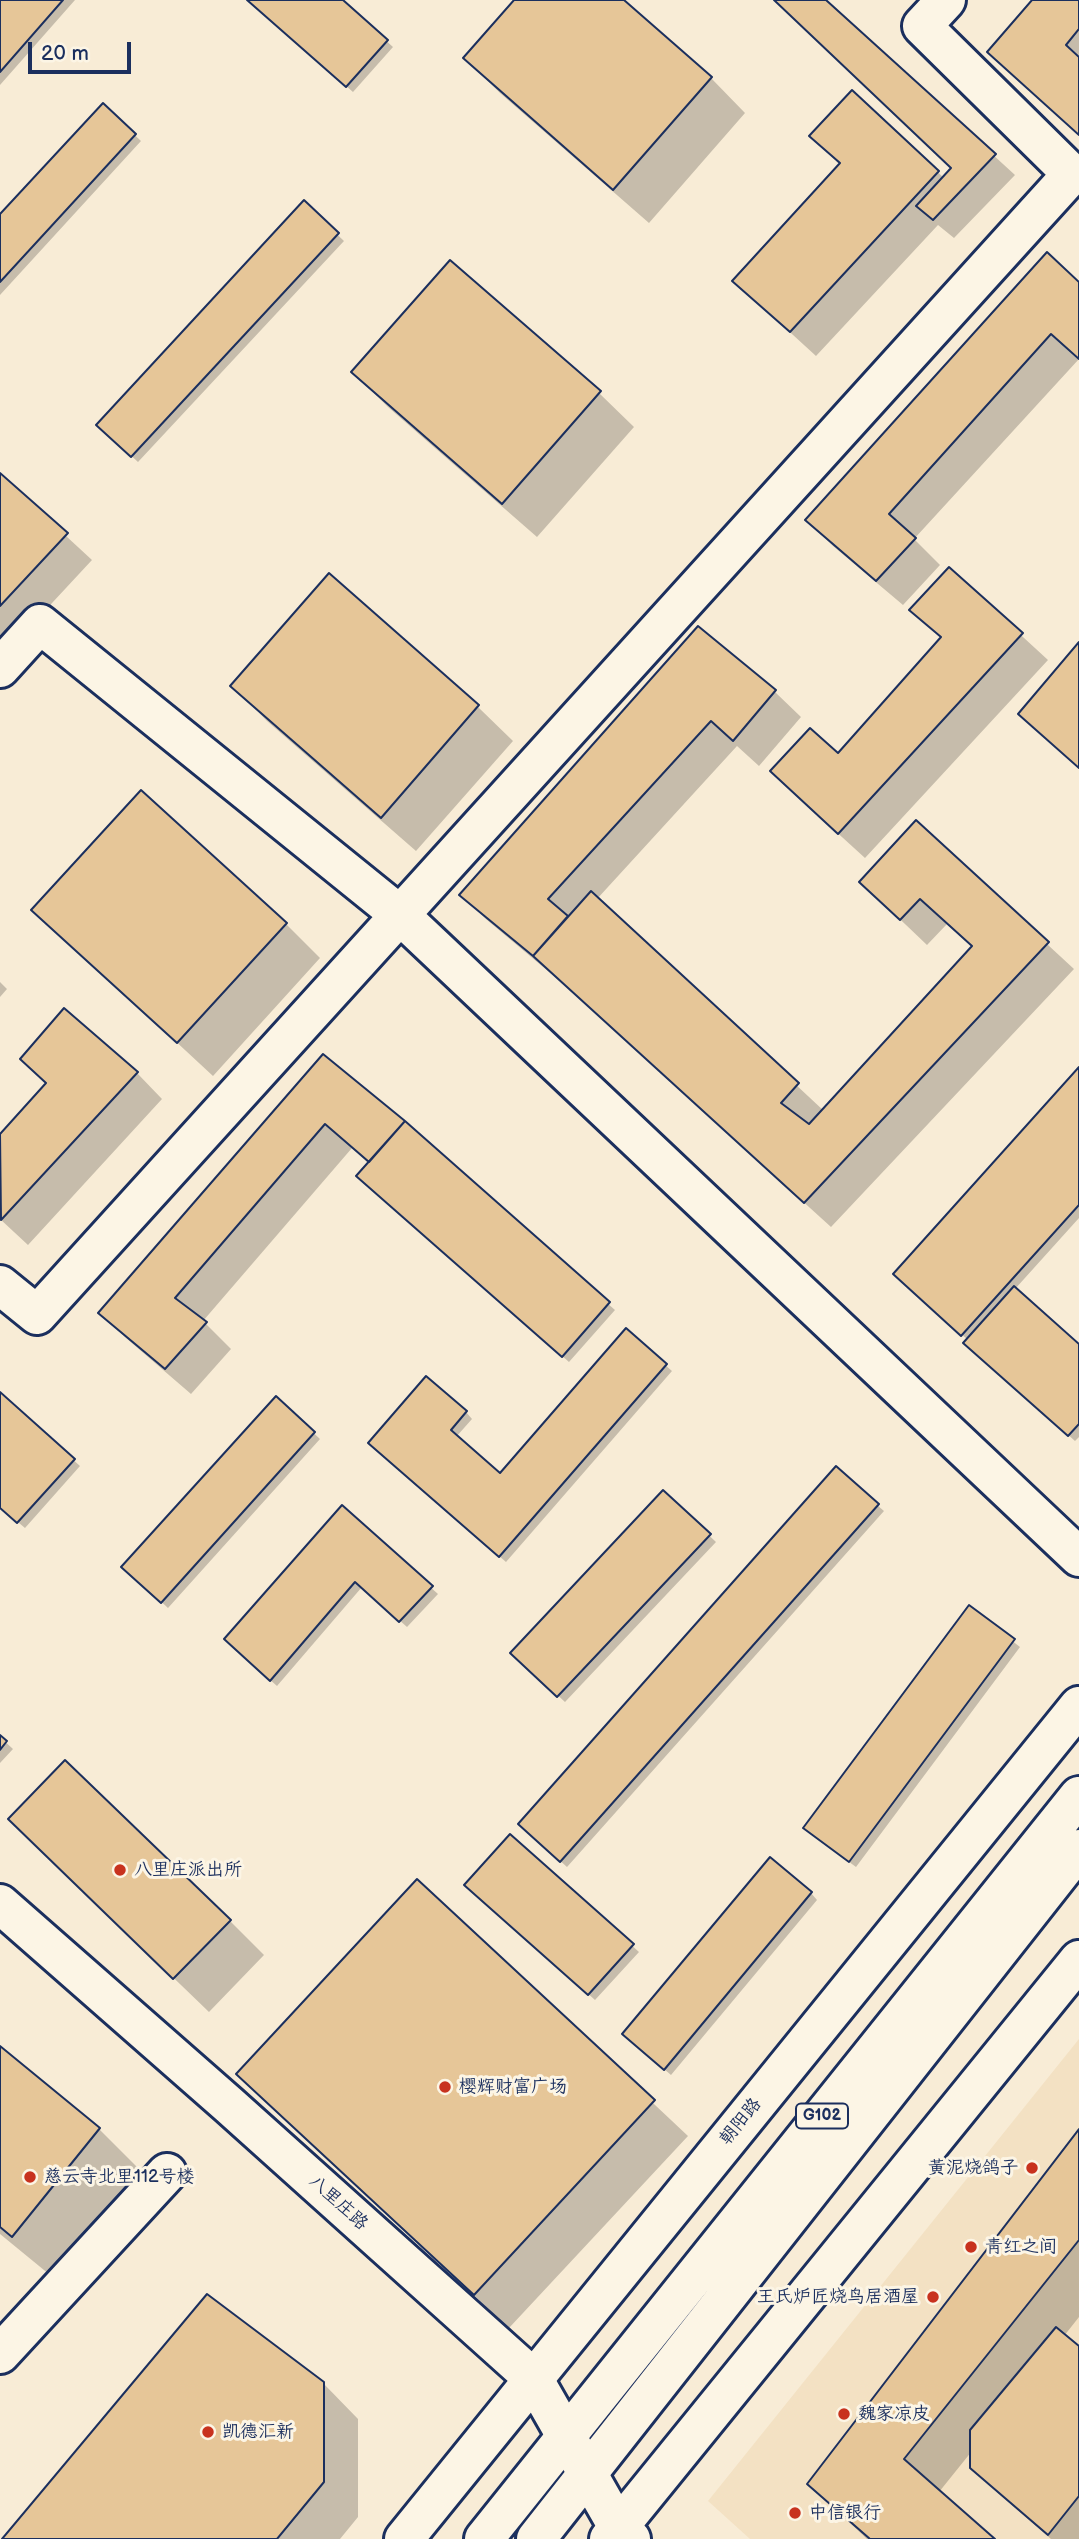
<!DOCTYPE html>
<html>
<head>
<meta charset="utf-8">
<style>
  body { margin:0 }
  #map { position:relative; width:1079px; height:2539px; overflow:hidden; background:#f8ecd6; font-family:"Balsamiq Sans",sans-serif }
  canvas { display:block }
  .scale { position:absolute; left:28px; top:42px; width:103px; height:32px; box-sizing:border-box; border:4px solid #1b2f5e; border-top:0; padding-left:9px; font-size:21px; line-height:24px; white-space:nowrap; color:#1b2f5e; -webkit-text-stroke:5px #fcf5e5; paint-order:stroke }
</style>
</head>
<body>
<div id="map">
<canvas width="1079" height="2539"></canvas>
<div class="scale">20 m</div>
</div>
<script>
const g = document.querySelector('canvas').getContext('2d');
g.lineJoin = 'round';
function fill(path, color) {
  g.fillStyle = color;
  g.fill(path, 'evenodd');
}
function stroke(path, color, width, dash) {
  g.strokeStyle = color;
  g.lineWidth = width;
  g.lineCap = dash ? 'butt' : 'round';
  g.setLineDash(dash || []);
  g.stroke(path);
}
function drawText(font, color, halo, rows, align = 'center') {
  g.font = font + ' "Balsamiq Sans","LXGW WenKai TC",sans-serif';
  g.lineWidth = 6;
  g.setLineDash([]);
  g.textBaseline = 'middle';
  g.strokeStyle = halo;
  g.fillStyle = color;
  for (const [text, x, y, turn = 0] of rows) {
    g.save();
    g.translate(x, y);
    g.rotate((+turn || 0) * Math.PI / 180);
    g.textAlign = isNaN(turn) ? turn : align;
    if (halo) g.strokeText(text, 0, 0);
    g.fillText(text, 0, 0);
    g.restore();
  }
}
const built = new Path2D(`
  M1079,2039v500h-329l-42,-38z`);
const shadow = new Path2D(`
  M2,0h73l-75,85v-83z
  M249,0h92l52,47 -40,45z
  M516,0h106l89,78 34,35 -96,110 -149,-130 -35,-35z
  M775,0h49l191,175 -61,63 -16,-13 -122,131 -82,-75 106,-116 -29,-29 41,-44 92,86 9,-10z
  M1035,0h44v135l-90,-83z
  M103,105l38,36 -141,154v-78z
  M304,203l40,38 -206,221 -40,-37z
  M1079,284v75l-165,180 26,26 -37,40 -70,-59 -26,-26z
  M353,372l246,21 35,34 -97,110 -149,-130z
  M0,475l92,85 -92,99z
  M949,569l99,91 -183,198 -67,-61 144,-158 -30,-29z
  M329,576l149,131 35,34 -97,110 -149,-130 -34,-35z
  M699,629l76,63 26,25 -42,49 -22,-20 -140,153 227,212 149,-163 -26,-24 -20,21 -66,-63 55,-59 158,146 -243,258 -270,-245 -74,-62 -26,-25z
  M1079,645v124l-59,-55z
  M34,910l252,14 34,34 -107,118z
  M0,982l7,7 -7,8z
  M323,1057l80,66 212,187 -46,52 -204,-180 4,-18 -17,-16 -149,173 28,28 -40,45 -65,-56 -26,-25z
  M1079,1070v148l-64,71 64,57v91l-4,4 -103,-92 -4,-9 -67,-60z
  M137,1073l25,26 -134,146 -28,-26v-83l48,-52z
  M626,1331l46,40 -166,191 -130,-113 90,-37 6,7 -16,18 45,38z
  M0,1394l80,72 -55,62 -25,-21z
  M277,1399l43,40 -152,169 -44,-41z
  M663,1492l53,50 -151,160 -53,-49z
  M877,1505l7,6 -317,356 -41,-37z
  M342,1508l96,86 -31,33 -45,-40 -85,99 -45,-40z
  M969,1607l51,40 -164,220 -45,-33z
  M0,1737l13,12 -13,14z
  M511,1836l128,116 -44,48 -122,-109z
  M45,1854l185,67 34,34 -55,57z
  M417,1881l271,255 -179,192 -271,-254z
  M811,1893l6,7 -146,175 -41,-35z
  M0,2049l99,80 48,48 -86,107 -61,-50z
  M1079,2131v186l-15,19 15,12v191h-28l-53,-46 -26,-26v-16l-33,41 53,47h-125l-58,-55z
  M323,2383l35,36v98l-18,22h-335z`);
const building = new Path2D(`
  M0,0h63l-63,72z
  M247,0h96l45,40 -42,47z
  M514,0h110l88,77 -99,113 -150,-132z
  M774,0h52l170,154 -63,66 -17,-14 35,-38z
  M1032,0h47v29l-13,16 13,12v78l-92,-83z
  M852,90l87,81 -149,161 -58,-51 108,-118 -31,-27z
  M103,103l33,31 -136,148v-68z
  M304,200l35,33 -208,224 -35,-32z
  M1047,252l32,30v77l-28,-25 -162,180 27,24 -40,43 -71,-61z
  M450,260l151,131 -99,113 -151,-132z
  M0,473l68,60 -68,73z
  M949,567l74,66 -185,201 -68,-63 40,-43 28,25 103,-116 -32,-27z
  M329,573l150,132 -98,113 -151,-132z
  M698,626l78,64 -43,51 -22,-20 -163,178 20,17 -35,40 -74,-61z
  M1079,642v126l-61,-54z
  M141,790l146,133 -110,120 -146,-133z
  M916,820l133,122 -245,261 -271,-247 58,-65 208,192 -18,20 28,21 163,-178 -52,-47 -20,21 -41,-38z
  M64,1008l74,64 -137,148 -1,-86 46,-51 -26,-24z
  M323,1054l82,67 -36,41 -44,-38 -150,174 32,24 -42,47 -67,-56z
  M1079,1067v138l-118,131 -68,-62z
  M405,1121l205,181 -48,55 -206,-181z
  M1014,1286l65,58v80l-11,12 -105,-93z
  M626,1328l41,36 -168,193 -131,-114 58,-67 41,35 -16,19 49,43z
  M0,1392l75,67 -58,64 -17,-15z
  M276,1396l39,36 -154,171 -40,-36z
  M836,1466l43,38 -319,358 -42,-38z
  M663,1490l48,44 -154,163 -47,-44z
  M342,1505l91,81 -34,36 -44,-40 -85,99 -46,-42z
  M969,1605l46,34 -166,223 -46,-34z
  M0,1735l7,6 -7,9z
  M65,1760l166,160 -58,59 -165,-160z
  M510,1834l124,110 -46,51 -124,-110z
  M770,1857l42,35 -148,178 -42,-36z
  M417,1879l238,221 -181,195 -238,-221z
  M0,2046l100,82 -88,109 -12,-10z
  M1079,2129v111l-175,219 91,80h-125l-63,-55z
  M207,2294l117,88v100l-47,57h-275z
  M1056,2327l23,19v150l-31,39 -78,-67v-38z`);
const street = new Path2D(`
  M946,0l-24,26 150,148 -672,741 679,642
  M0,668l40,-44 360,291 -363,400 -37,-30
  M0,1904l229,201 304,273 85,149 13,12
  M0,2354l167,-181`);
const secondary = new Path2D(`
  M404,2539l675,-833
  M609,2539l470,-579`);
const highway = new Path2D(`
  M484,2539l595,-743
  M536,2539l543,-690`);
const markers = [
  [120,1870,7,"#c8321e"],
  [445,2087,7,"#c8321e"],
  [1032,2168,7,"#c8321e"],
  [30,2177,7,"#c8321e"],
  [971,2247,7,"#c8321e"],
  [933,2297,7,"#c8321e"],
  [844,2414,7,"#c8321e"],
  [208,2432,7,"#c8321e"],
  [795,2513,7,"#c8321e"]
];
const shields = [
  [822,2116,52]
];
const shieldNames = [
  ["G102",822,2116]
];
const poiNames = [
  ["八里庄派出所",134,1870],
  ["樱辉财富广场",459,2087],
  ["黄泥烧鸽子",1018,2168,"right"],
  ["慈云寺北里112号楼",44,2177],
  ["青红之间",985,2247],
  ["王氏炉匠烧鸟居酒屋",919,2297,"right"],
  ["魏家凉皮",858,2414],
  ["凯德汇新",222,2432],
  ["中信银行",809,2513]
];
const streetNames = [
  ["朝阳路",741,2122,-51],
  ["八里庄路",338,2203,42]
];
fill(built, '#f3e1c3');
fill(shadow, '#0003');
fill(building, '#e6c698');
stroke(building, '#1b2f5e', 2);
stroke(street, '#1b2f5e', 44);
stroke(secondary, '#1b2f5e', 44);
stroke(highway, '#1b2f5e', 44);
stroke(street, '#fcf5e5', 38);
stroke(secondary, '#fcf5e5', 38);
stroke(highway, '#fcf5e5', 38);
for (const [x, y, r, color] of markers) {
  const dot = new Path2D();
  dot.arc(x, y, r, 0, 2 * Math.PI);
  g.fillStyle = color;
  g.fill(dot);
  stroke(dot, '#fcf5e5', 2.5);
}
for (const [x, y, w] of shields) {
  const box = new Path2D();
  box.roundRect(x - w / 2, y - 12.5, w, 25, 5);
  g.fillStyle = '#fcf5e5';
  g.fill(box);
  stroke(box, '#1b2f5e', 2);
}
drawText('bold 16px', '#1b2f5e', null, shieldNames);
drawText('18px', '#1b2f5e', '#fcf5e5', poiNames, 'left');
drawText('18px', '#1b2f5e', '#fcf5e5', streetNames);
</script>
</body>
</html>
